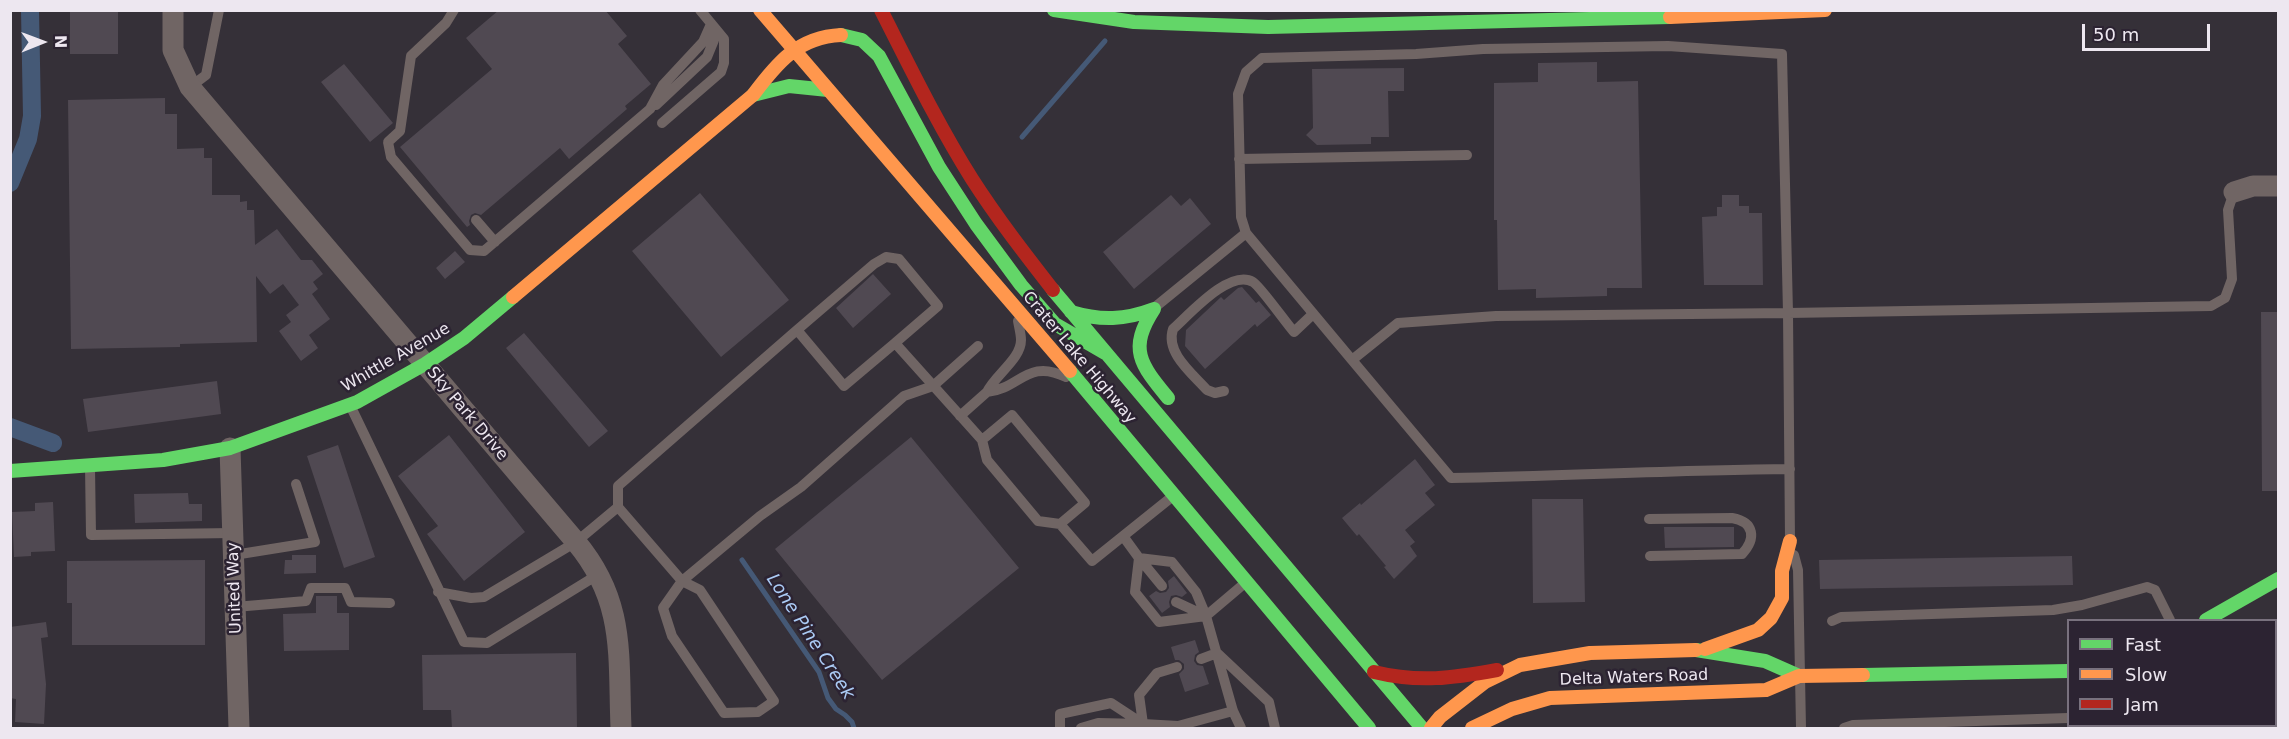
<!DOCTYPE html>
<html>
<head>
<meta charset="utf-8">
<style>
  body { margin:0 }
  #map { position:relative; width:2289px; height:739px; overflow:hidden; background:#353038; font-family:"DejaVu Sans",sans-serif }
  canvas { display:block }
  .frame { position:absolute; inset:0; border:12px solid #ede7f0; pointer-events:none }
  .legend { position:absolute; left:2067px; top:619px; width:210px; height:108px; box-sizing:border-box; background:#2c2332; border:2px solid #79717e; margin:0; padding:8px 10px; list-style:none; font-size:18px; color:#ede7f0 }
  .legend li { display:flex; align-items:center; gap:12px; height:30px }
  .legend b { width:30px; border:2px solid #79717e }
  .north { position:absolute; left:12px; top:12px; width:60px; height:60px; -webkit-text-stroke:4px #2c2332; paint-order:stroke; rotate:89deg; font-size:16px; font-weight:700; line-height:24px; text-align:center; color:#ede7f0 }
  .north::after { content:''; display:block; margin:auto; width:21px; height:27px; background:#ede7f0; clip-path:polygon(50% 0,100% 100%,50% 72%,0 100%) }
  .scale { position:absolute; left:2082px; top:24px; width:128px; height:27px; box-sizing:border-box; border:3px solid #ede7f0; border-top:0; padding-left:8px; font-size:18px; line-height:21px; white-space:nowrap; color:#ede7f0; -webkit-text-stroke:4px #2c2332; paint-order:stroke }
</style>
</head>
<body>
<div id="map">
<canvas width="2289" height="739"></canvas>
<div class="frame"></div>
<ul class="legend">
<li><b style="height:8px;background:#63d668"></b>Fast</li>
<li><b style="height:8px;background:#ff974d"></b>Slow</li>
<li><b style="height:8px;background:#b3261e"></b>Jam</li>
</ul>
<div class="north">N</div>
<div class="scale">50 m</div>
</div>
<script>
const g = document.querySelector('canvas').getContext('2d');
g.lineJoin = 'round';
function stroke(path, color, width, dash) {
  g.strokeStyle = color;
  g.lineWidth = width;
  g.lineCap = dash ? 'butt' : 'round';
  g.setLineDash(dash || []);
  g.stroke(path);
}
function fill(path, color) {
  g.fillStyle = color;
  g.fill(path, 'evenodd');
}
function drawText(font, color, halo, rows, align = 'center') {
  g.font = font + ' "DejaVu Sans",sans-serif';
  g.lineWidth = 5;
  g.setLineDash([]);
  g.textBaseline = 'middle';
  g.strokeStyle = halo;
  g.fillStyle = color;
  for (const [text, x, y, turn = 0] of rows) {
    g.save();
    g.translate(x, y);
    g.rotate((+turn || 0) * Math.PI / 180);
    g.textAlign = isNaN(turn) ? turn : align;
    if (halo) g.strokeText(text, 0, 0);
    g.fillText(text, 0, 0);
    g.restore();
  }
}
const stream = new Path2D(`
  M1022,137l83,-96
  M742,560l77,112 9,26 8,11 9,6 7,7 2,6`);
const canal = new Path2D(`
  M10,183l18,-44 4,-23 -2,-106
  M10,427l43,16`);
const building = new Path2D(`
  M70,10h48v44h-48z
  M499,10h106l22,26 -9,8 33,40 -26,22 2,3 -58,50 -9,-11 -79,67 -6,-2 -4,2 -2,6 1,4 -3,2 -67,-80 92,-78 -26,-31z
  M1597,62v20l41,-1 4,207h-35v8l-71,2v-9l-38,1 -1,-70h-3v-137l44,-1v-19z
  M344,64l49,59 -23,19 -49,-60z
  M1404,68v23h-16l1,46h-18v7l-54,1 -11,-10 7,-7 -1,-59z
  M165,98v16h12v35l27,-1v10h8v37h28v7l7,-1v9h7l1,35 22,-16 24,31h11l11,14 -10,8 5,7 -6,5 18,25 -21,16 9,13 -17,13 -22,-30 12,-9 -5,-7 13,-10 -16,-21 -13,10 -14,-18 1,66 -77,2v3l-109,2 -3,-249z
  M700,193l89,107 -68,57 -89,-106z
  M1171,195l10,11 9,-8 21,26 -77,65 -31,-37z
  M1722,195h17v11h10v7h13l1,72h-59l-2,-68 15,-1v-9h5z
  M455,251l10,11 -20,17 -9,-11z
  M873,274l18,20 -38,34 -17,-20z
  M1242,287l14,16 3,-2 12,14 -14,12 -2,-3 -50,45 -20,-23 1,-16 35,-33 3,3 14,-12z
  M2261,312h17v179h-16z
  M524,333l84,98 -19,16 -83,-99z
  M217,381l4,33 -133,18 -5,-33z
  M449,435l76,97 -61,49 -37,-47 11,-8 -40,-50z
  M911,437l108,131 -137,112 -107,-131z
  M338,445l37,112 -31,11 -37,-112z
  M1415,459l20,26 -10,8 10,12 -30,25 10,12 -5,4 7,10 -23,23 -10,-12 2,-1 -27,-32 -2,2 -15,-18 18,-15 1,2z
  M188,493l1,11h13v17l-67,2 -1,-29z
  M1532,499h51l2,103 -52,1z
  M53,502l2,49 -24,1v4l-17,1 -2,-45 23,-1v-8z
  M1664,527h70v20l-69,1z
  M292,555h24v18l-32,1 1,-14h7z
  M2072,556l1,29 -253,4 -1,-29z
  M205,560v85h-133v-42h-5v-42z
  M1174,576l13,17 -5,4 -6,-2 -5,1 -2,6 1,5 -8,6 -13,-17 7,-5 4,2 6,-1 3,-4 -1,-7z
  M316,596h21v17h12v37l-65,1 -1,-37 33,-1z
  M46,622l2,15 -7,1 5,46 -2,40 -29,-2 1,-23 -6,-1v-71z
  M1195,640l4,12 -4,3 -1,6 3,4 6,1 6,18 -24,8 -6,-18 5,-5v-5l-5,-4h-4l-4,-13z
  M576,653l1,76h-125l-1,-19h-28l-1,-55z`);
const lane = new Path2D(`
  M454,10l-8,13 -35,33 -11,75 -12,11 3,15 79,93 14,1 166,-142 13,-24 40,-43 8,-18
  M190,87l16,-12 13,-65
  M656,105l51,-48 7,-17 -3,-16
  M662,123l59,-51 3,-9v-24l-24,-29
  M1239,159l228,-4
  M476,220l19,22
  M1246,233l-5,-16 -3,-123 8,-22 16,-14 154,-4 67,-5 185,-3 114,8 6,259 2,227
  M1154,308l92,-75 106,127
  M1018,321c1,6 3,13 3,19 0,19 -25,34 -34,52 33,-3 40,-34 79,-15
  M797,330l77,-66 12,-7 13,2 39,47 -43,37 87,97 5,20 51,61 22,3 32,37 81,-65
  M1224,391l-9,2 -8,-3c-14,-16 -42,-37 -34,-61 16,-14 57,-61 80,-47 7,4 33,41 41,50l19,-18
  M350,405l114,237 23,1 112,-69
  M960,416l27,-24
  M982,440l30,-25 73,88 -25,21
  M90,467l1,68 142,-2
  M1790,469c-113,1 -226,7 -339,9l-99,-118 46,-37 98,-7 292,-3 423,-7 14,-8 7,-19 -4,-69 6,-18
  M618,507l64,74 78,-65 41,-29 103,-91 29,-10 45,-40
  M1649,519l83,-1c23,4 24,21 10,36l-92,2
  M1123,536l16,22 33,4 24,30 10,24 27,95 8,17
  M234,555l81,-13 -19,-58
  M1794,555l4,15 3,158
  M1139,558l-4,34 24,30 47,-6 39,-33
  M1139,558l23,28
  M682,581l18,9 74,111 -16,11 -34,1 -52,-77 -9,-28z
  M438,592l33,6 13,-1 92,-55 42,-35v-21l179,-156 47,56 51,-43
  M1176,602l30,14
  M235,607l71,-6 5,-13h34l6,14 39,1
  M1832,621l9,-4 212,-7 29,-5 65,-18 8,3 15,30
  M2276,646l2,-2
  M1201,659l16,-6 52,49 6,26
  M2211,726v2
  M1060,728v-14l51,-11 32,21 35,2 55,-15
  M1081,728l17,-5 45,1 -4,-29 18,-22 20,-6
  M1844,728l9,-3 215,-7`);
const street = new Path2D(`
  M173,10v40l17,37 386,455c50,60 42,113 45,186
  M2234,192l19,-6h25
  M230,448l9,280`);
const fast = new Path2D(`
  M1054,10l80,12 134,5 402,-10
  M841,35l21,5 17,16 60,111 37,57 45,61 34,39 50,29
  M753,95l36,-9 39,4
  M1053,290l369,438
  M1154,309c-26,40 -14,55 14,89
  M1071,312c30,9 54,8 83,-3
  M1070,371l299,357
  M10,471l153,-11 67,-12 127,-46 68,-38 39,-26 49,-41
  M2206,620l72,-41
  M1696,650l69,11 34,15
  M1863,675l205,-4`);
const slow = new Path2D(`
  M760,10l310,361
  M1670,17l155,-7
  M513,297l240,-202c24,-32 45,-58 88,-60
  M1705,649l53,-19 13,-12 11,-20v-27l8,-30
  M1431,728l9,-11 45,-35 35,-17 70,-12 106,-3
  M1472,728l40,-19 38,-11 216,-8 33,-14 64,-1`);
const jam = new Path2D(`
  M881,10c29,57 57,115 91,169 25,39 53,75 81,111
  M1374,672c45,11 79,6 123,-2`);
const streetNames = [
  ["Whittle Avenue",396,358,-30],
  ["Crater Lake Highway",1079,358,50],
  ["Sky Park Drive",467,414,50],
  ["United Way",235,588,-92],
  ["Delta Waters Road",1634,678,-2]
];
const waterNames = [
  ["Lone Pine Creek",810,637,57]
];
stroke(stream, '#455976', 5);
stroke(canal, '#455976', 18);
fill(building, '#504952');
stroke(lane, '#706564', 10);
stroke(street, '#706564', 21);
stroke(fast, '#63d668', 14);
stroke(slow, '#ff974d', 14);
stroke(jam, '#b3261e', 14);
drawText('16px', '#ede7f0', '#2c2332', streetNames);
drawText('italic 18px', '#abcbf5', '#2c2332', waterNames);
</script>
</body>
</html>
